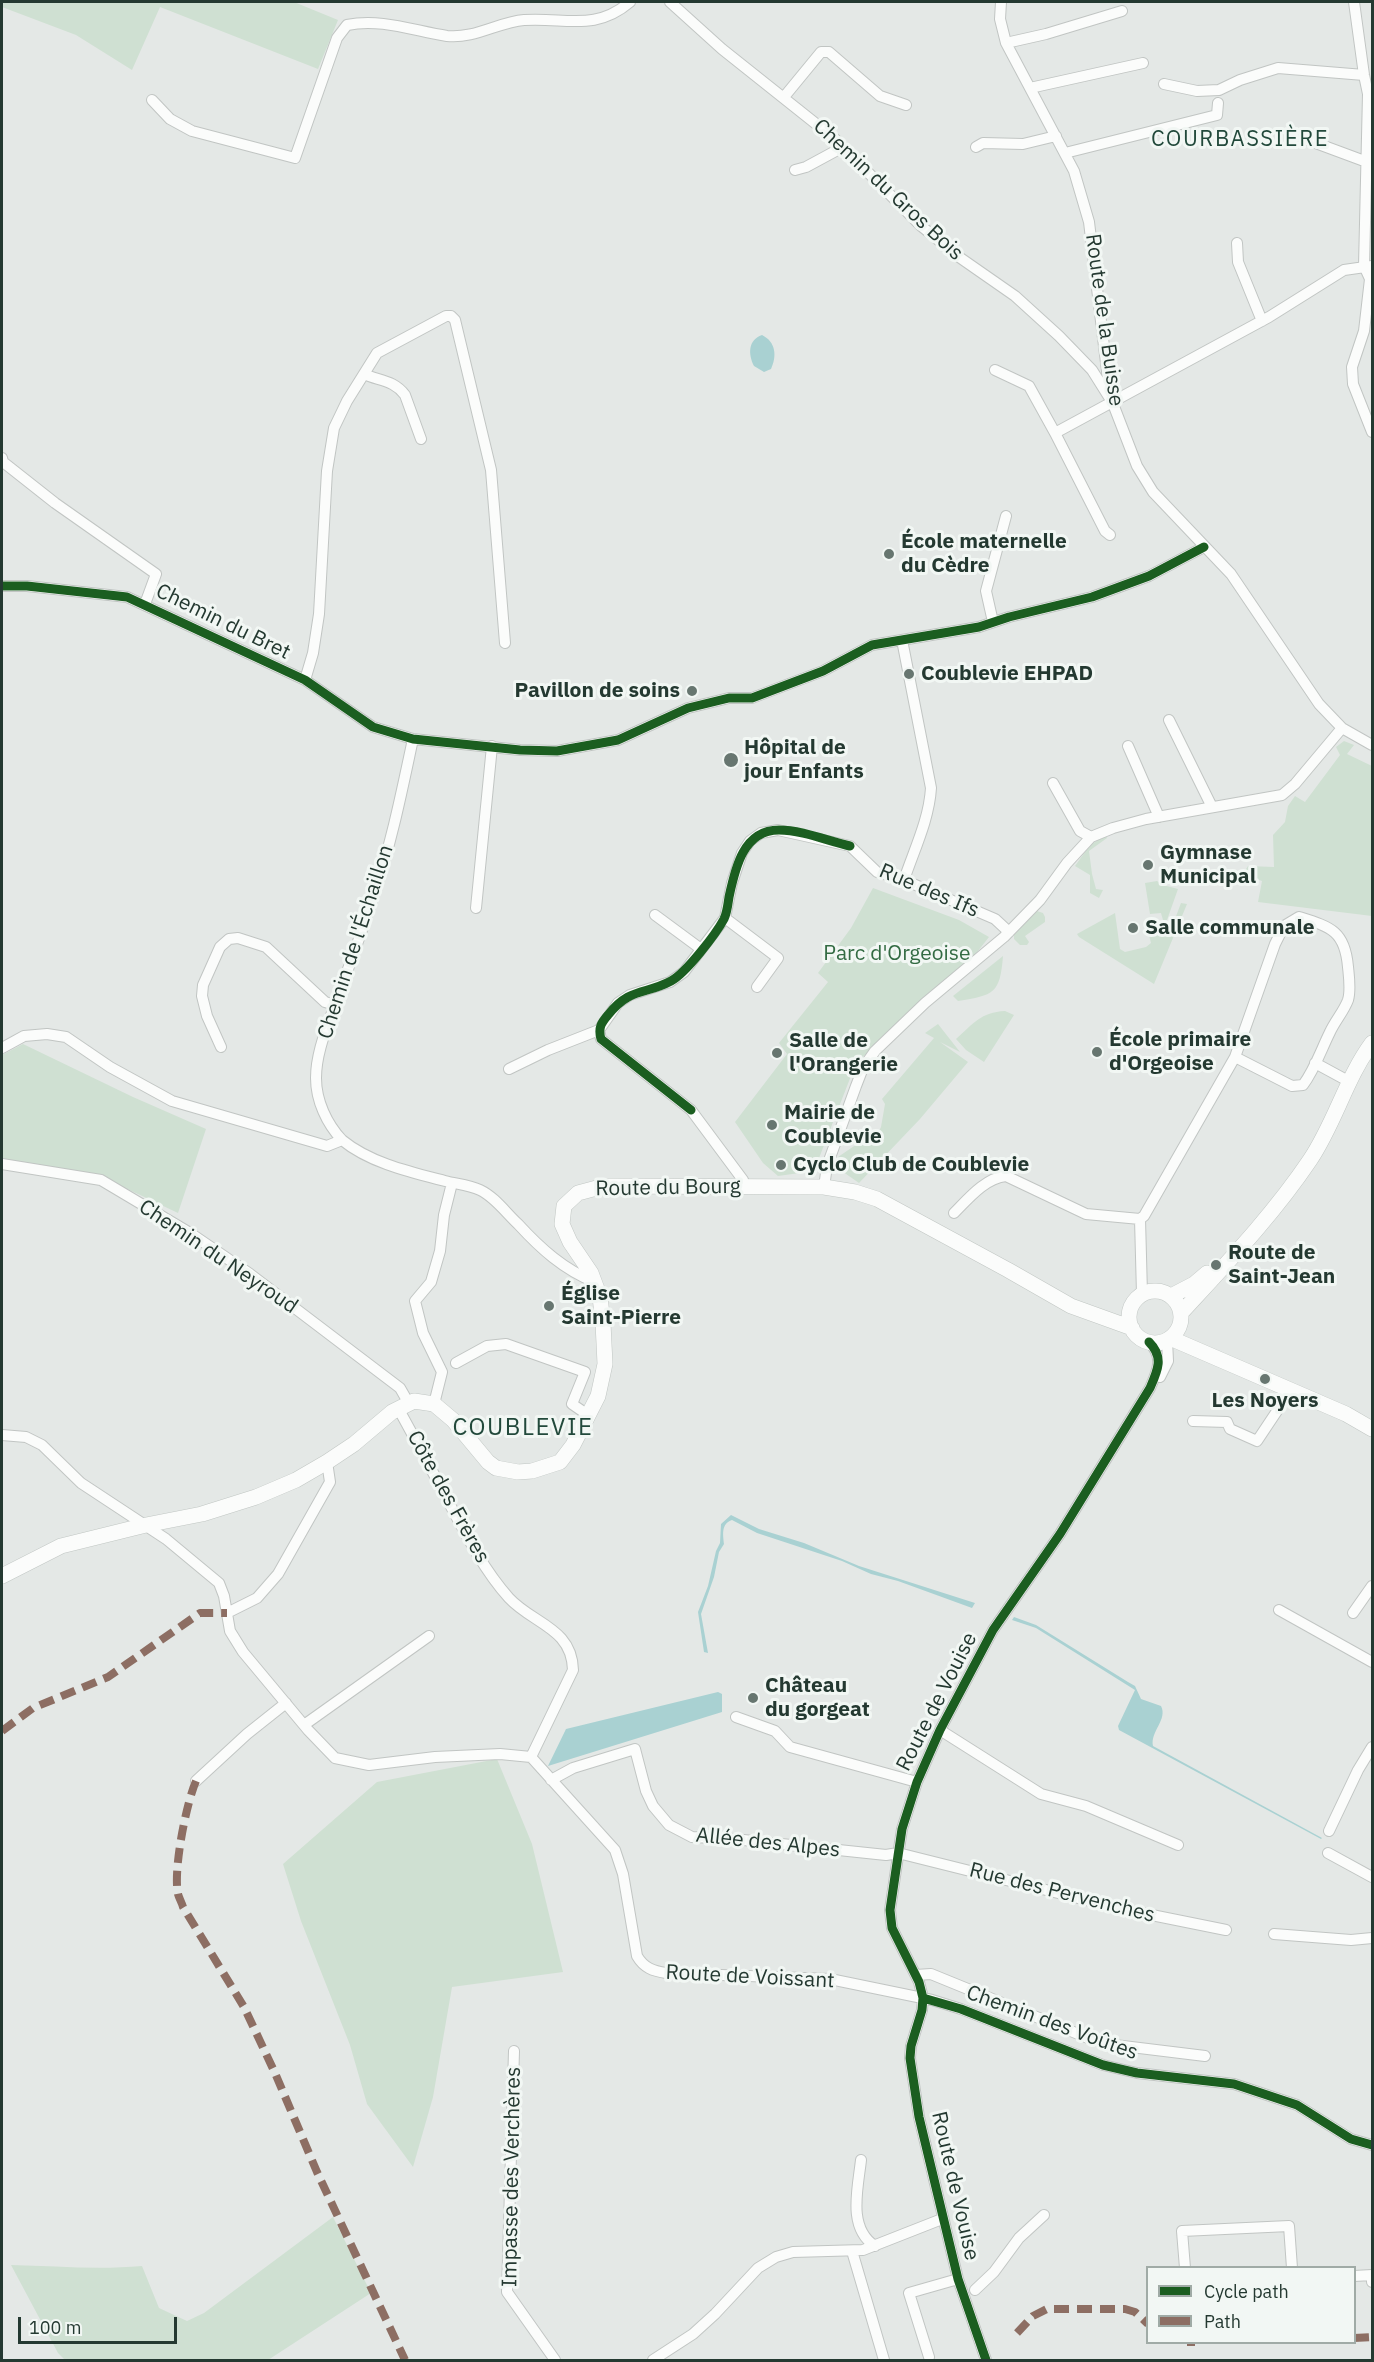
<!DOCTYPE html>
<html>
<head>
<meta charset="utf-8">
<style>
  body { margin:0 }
  #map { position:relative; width:1374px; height:2362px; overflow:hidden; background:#e4e8e6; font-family:"IBM Plex Sans",sans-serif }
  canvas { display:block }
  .frame { position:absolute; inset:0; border:3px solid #243931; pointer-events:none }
  .legend { position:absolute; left:1146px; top:2266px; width:210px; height:78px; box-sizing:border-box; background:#f2f7f4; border:2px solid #a0aba6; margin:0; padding:8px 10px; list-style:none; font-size:18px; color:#243931 }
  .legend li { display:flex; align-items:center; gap:12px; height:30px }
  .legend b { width:30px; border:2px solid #a0aba6 }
  .scale { position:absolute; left:18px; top:2317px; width:159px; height:27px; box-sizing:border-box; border:3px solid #243931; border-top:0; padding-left:8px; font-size:18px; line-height:21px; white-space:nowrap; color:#243931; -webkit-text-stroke:4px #f2f7f4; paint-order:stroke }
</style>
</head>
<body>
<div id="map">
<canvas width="1374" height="2362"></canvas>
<div class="frame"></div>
<ul class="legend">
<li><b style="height:8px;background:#1b5e20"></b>Cycle path</li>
<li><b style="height:8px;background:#8d6e63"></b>Path</li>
</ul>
<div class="scale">100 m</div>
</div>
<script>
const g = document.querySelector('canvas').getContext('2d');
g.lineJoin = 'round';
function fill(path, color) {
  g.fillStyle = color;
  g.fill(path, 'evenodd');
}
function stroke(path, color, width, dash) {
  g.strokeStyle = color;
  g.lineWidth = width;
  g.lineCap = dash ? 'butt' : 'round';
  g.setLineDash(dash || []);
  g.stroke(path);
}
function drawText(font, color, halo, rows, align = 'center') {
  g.font = font + ' "IBM Plex Sans",sans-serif';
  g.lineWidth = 6;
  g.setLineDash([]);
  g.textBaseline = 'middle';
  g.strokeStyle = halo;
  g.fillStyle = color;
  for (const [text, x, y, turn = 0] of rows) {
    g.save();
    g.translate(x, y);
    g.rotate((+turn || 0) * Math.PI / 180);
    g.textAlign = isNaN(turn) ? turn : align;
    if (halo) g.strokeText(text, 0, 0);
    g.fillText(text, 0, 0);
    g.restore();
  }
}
const green = new Path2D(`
  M2,2h292l44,18 -20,49 -158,-62 -28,63 -56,-35 -74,-28z
  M1344,741l10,4 -7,9 25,12v150l-114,-14 4,-21 -19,-7 5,-8 26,1 -1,-32 12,-13 3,-16 7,-10 10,6 35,-47 -4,-8z
  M1106,835l1,3 -18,13 3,23 4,15 7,1 -4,8 -9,-5v-18l-15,-9 15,-21z
  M1157,881l6,4 15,4 -11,31h-4l-2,-7 -11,1 -5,-31z
  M873,888l86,32 30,17 -15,19 -118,107 -42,108 -36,5 -15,-13 -28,-41 52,-68 -8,-11 49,-61 -10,-9 33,-45z
  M1181,903l6,1 -33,80 -75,-47 -2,-3 38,-21 5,36 5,3 21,-5 5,-4 -2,-8 13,-2 10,-6z
  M1037,911l6,2 2,4v5l-20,14 4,6 -2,3h-7l-6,-6v-4l16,-19z
  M1003,956c-3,38 -9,39 -45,45l-5,-5z
  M1005,1011l9,4 -30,47 -18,-12 -10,-11c17,-15 25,-27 49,-28z
  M938,1024l22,28 -20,-10 28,20 -48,57 -61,64 -23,-16 2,-10 25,-17 10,3 8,-16 4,-23 -3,-5 52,-61 -9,-5z
  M23,1044l110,53 73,32 -28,84 -76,-36 -100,-16v-106z
  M497,1759l35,85 31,128 -111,15 -19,110 -20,70 -46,-63 -17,-59 -49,-124 -18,-57 94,-82z
  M333,2217l38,76 -103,67h-203l-7,-7 -47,-88c44,1 87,5 131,1l17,42 28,13 17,-8z`);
const water = new Path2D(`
  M762,335c14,7 15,21 9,34l-7,3 -10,-6c-6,-12 -6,-26 8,-31z
  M731,1515l28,14 45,14 55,23 116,37 -3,5 -74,-27 -27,-7 -29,-13 -85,-28 -25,-13c-11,4 -9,14 -8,24l-5,8 -5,25 -13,37 7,39 -4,-1 -6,-40 10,-26 8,-35 4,-8 1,-19z
  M1014,1617l22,8 92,57 7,4 6,13 20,7c7,14 -11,25 -8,40l169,92 -1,1 -202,-109 -1,-4 17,-36 -99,-62 -24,-8z
  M718,1692l4,2v18l-174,54 18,-37z`);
const street = new Path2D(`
  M670,2l52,47 113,90 85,86 39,32 56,39 44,40 33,34 17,27
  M1001,2l-1,17 6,24 68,128 15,51 21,174 27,70 16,26 78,82 88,130 23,24 30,17
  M1354,2l10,73 4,19 -4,172 6,13 -6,52 -12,36 1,17 19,48
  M1006,43l40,-9 76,-23
  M1164,84l33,7 22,-1 21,-10 38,-12 86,7
  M1030,88l113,-25
  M784,97l37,-45h8l51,44 26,9
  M152,100l18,19 22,12 103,27 42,-120 10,-13c34,-7 67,6 100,11 27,3 52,-14 77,-16 41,-3 71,12 106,-18
  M1305,139l62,23
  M976,147l7,-4 40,1 33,-8
  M1065,153l152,-38 1,-12
  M795,170l11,-3 37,-20
  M1237,243l1,19 24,59
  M995,370l34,16 26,47 214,-116 75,-47 28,-4
  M364,374c15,7 30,6 41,21l16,44
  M1055,433l50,98 5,4
  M2,458l1,4 52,41 101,71 -11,30
  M2,586h25l100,11 178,83 68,47 40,12 107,11 37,1 61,-11 70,-32 41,-10h23l71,-27 49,-26 107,-18 30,-10 83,-20 57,-21 55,-29
  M993,622l-7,-31 20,-75
  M902,640l29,148c-2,32 -17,62 -27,92
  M305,680l8,-27 6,-39 8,-143 7,-43 13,-27 30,-48 69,-37h5l4,4 36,150 14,173
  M1169,720l43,87
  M1128,746l31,71
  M1053,783l27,48 11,6
  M476,908l16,-162
  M655,915l46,34
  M725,918l53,40 -21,29
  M221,1047l-14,-31 -5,-20 1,-11 17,-38 9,-8 9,-1 28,9 59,55 10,3
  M2,1048l22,-12 23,-2 19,3 44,30 62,34 155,45 15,-6c28,23 68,32 103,41 11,3 24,4 35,9 15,7 26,23 38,34 22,24 46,46 77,58
  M1315,1063l35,19
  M509,1069l39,-19 51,-20
  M342,1140c-15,-16 -26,-39 -26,-62 0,-24 10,-48 18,-71 14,-38 29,-77 41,-116 17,-50 27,-101 38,-152
  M2,1164l99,16 89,53 60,41 150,114 8,14
  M745,1187l-2,-7 -52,-70 -90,-71 -2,-9 19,-27 12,-8 40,-13 14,-10 41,-54 7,-35 10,-30 8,-12 11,-8 17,-3 72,16 27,26 27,8 91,39 14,13
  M824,1187l3,-21 29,-80 7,-18 12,-17 50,-48 79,-66 36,-37 27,-37 24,-26 22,-9 33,-9 136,-24 13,-11 47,-56
  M954,1213c14,-14 31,-35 52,-37l80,38 54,5 4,-3 91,-159 40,-113 9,-18 15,-9c32,10 46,14 49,50 1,10 3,23 0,33 -4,11 -13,21 -18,32 -9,18 -15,37 -27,53l-11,1 -57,-29
  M1140,1219l2,75
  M456,1363l31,-17 19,-2 79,28 -13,32 16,11
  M1160,1377l8,-16 -1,-21
  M434,1404l8,-32 -19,-39 -8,-32 16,-19 9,-31 4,-36 8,-32
  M398,1408c17,31 34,62 50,93 18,34 36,69 61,97 24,26 63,30 64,72l-42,87
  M1193,1421l34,1 3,7 27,12 34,-51
  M2,1435l24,2 16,8 39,38 85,56 53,44 5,13 6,35 13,21 65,78 27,28 34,7 66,-8 65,-3 31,3
  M1279,1610l93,52
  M227,1613l30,-15 21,-24 52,-92 -3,-20
  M1353,1613l19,-27
  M736,1717l39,14 15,16 127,35
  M304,1725l125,-89
  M940,1730l101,64 45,12 92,39
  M531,1757l84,93 8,24 14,82c7,12 16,15 29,17l164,6 102,21 29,9 142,56 34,8 97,11 63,21 54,34 21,6
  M551,1780l22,-12 62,-19 11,42 7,15 16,19 23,12 42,2 152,16 12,-2 224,56 104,21
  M196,1781l51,-47 39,-31
  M1329,1831l29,-61 14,-23
  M1328,1853l44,24
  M1274,1934l77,6 21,-2
  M916,1975l15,-1 157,64 27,7 90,11
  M514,2051l-7,241 48,68
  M861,2160c-3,28 -14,68 14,86
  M852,2251l32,109
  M1185,2268l-3,-37 107,-5 3,42
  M1354,2276l18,-1v7
  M975,2290l19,-18 25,-34 25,-23
  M929,2357l-20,-64 49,-14
  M653,2360l40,-26 22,-20 43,-46 18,-11 17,-5 70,-2 79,-31
  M986,2360l-28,-81 -39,-162 -9,-59 1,-12 11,-36 1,-12 -4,-16 -27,-54 -2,-18 12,-81 15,-47 23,-52 53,-100 67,-96 90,-146c8,-18 14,-31 -1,-46`);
const secondary = new Path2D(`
  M1129 1317a26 26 0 1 1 52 0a26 26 0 1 1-52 0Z
  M1171,1296l23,-12 13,-11
  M1181,1313c45,-49 92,-98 129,-153 25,-37 36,-82 62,-117
  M1170,1338l176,76 26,15
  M2,1576l59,-30 85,-21 56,-11 54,-17 40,-17 31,-18 27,-18 38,-32 22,-11 20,3 19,16 35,42 8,6 22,4 14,-1 28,-9 13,-17 25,-49 7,-32 -2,-41 -3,-26 -9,-24 -21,-31 -8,-18 2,-18 14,-13 26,-7 220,1 31,5 22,7 131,71 63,36 61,22`);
const quiet = new Path2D(`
  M2,1731l31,-23 75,-31 92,-64h27
  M196,1781c-10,23 -23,89 -18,113 1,4 4,9 5,13l61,100 31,66 42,99 88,188
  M1017,2333l16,-17 14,-7h78l10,3 13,12
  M1354,2338l18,-1
  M1187,2342h8`);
const cycleway = new Path2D(`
  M2,586h25l100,11 178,83 68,47 40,12 107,11 37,1 61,-11 70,-32 41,-10h23l71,-27 49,-26 107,-18 30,-10 83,-20 57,-21 55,-29
  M691,1110l-90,-71c-3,-11 0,-16 7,-24 22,-28 37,-20 63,-34 15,-8 45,-47 53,-62 3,-6 4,-15 5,-22 6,-28 14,-67 50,-67 23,0 49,11 71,16
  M923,1998l38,11 142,56 34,8 97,11 63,21 54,34 21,6
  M986,2360l-28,-81 -39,-162 -9,-59 1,-12 11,-36 1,-12 -4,-16 -27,-54 -2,-18 12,-81 15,-47 23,-52 53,-100 67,-96 90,-146c8,-18 14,-31 -1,-46`);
const markers = [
  [889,554,6,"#677670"],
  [909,674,6,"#677670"],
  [692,691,6,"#677670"],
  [731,760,8,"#677670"],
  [1148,865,6,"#677670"],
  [1133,928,6,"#677670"],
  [1097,1052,6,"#677670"],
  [777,1053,6,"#677670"],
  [772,1125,6,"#677670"],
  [781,1165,6,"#677670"],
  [1216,1265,6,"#677670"],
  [549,1306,6,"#677670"],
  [1265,1379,6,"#677670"],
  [753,1698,6,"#677670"]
];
const streetNames = [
  ["Chemin du Gros Bois",888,190,43],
  ["Route de la Buisse",1104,320,82],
  ["Chemin du Bret",223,622,26],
  ["Rue des Ifs",929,891,23],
  ["Chemin de l'Échaillon",356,942,-72],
  ["Route du Bourg",668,1188,-1],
  ["Chemin du Neyroud",218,1257,34],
  ["Côte des Frères",448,1497,61],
  ["Route de Vouise",937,1702,-63],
  ["Allée des Alpes",768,1843,6],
  ["Rue des Pervenches",1062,1893,14],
  ["Route de Voissant",750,1977,3],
  ["Chemin des Voûtes",1052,2023,20],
  ["Impasse des Verchères",512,2177,-89],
  ["Route de Vouise",955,2186,77]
];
const poiNames = [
  ["École maternelle",901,542],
  ["du Cèdre",901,566],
  ["Coublevie EHPAD",921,674],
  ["Pavillon de soins",680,691,"right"],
  ["Hôpital de",744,748],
  ["jour Enfants",744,772],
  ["Gymnase",1160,853],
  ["Municipal",1160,877],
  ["Salle communale",1145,928],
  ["École primaire",1109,1040],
  ["d'Orgeoise",1109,1064],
  ["Salle de",789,1041],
  ["l'Orangerie",789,1065],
  ["Mairie de",784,1113],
  ["Coublevie",784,1137],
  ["Cyclo Club de Coublevie",793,1165],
  ["Route de",1228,1253],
  ["Saint-Jean",1228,1277],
  ["Église",561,1294],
  ["Saint-Pierre",561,1318],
  ["Les Noyers",1265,1401,"center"],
  ["Château",765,1686],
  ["du gorgeat",765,1710]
];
const parkNames = [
  ["Parc d'Orgeoise",897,954]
];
const neighbourhoodNames = [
  ["COURBASSIÈRE",1240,140]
];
const quarterNames = [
  ["COUBLEVIE",523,1428]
];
fill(green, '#cfe0d2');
fill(water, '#a9d1d2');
stroke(street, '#c1c5c3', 12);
stroke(secondary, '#c0c6c3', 16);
stroke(street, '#fbfcfb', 10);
stroke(secondary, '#fbfcfb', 15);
stroke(quiet, '#8d6e63', 8, [15, 8]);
stroke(cycleway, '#1b5e20', 9);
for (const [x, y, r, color] of markers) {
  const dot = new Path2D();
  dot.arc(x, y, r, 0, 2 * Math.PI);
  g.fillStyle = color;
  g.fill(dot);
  stroke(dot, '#f2f7f4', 2);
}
drawText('21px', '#243931', '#f2f7f4', streetNames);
drawText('bold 21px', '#243931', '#f2f7f4', poiNames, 'left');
drawText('21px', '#336b43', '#f2f7f4', parkNames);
g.letterSpacing = '1.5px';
drawText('22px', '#22493b', '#f2f7f4', neighbourhoodNames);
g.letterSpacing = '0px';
g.letterSpacing = '1.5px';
drawText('24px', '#22493b', '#f2f7f4', quarterNames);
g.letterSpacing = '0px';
</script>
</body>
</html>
